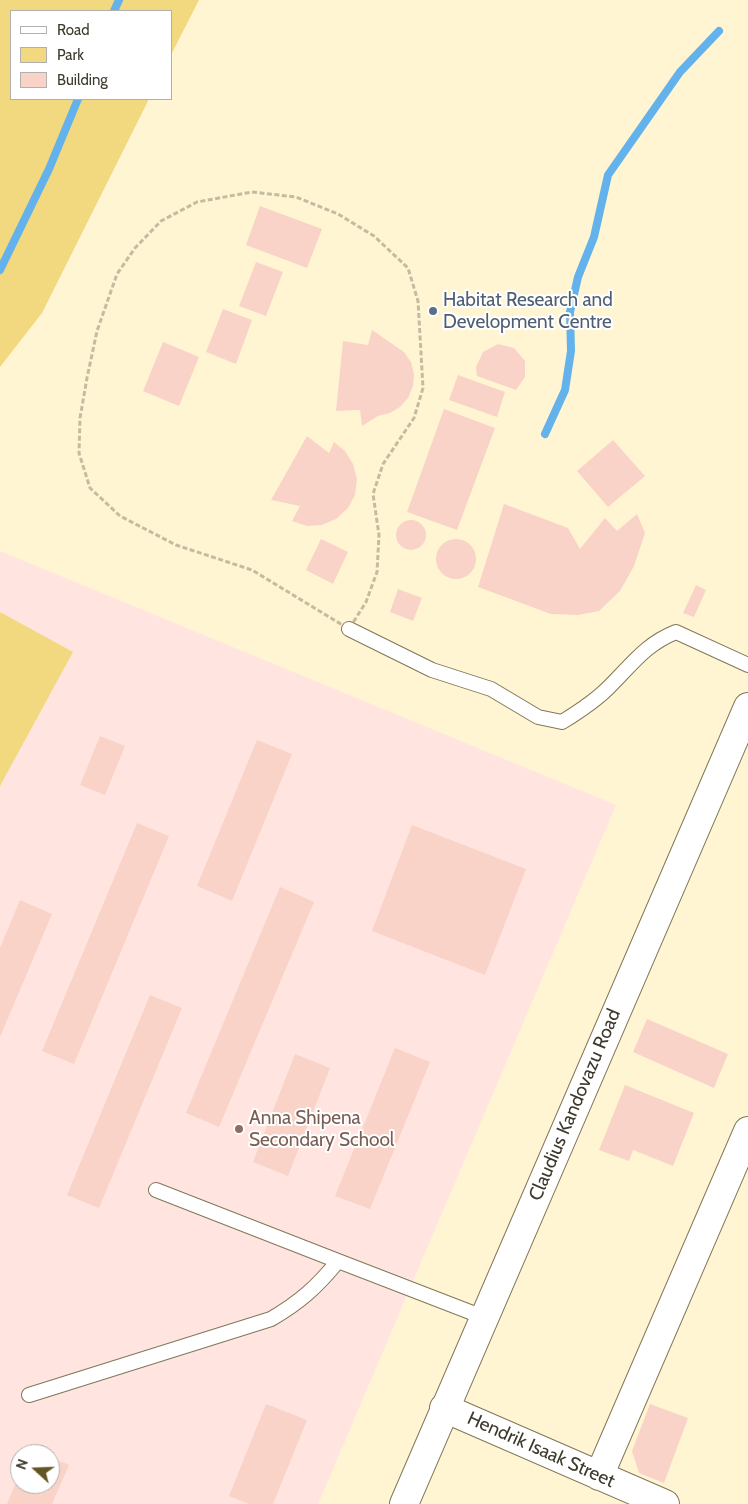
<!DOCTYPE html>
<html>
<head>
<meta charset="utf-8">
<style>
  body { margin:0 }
  #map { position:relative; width:748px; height:1504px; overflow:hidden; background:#fff5d3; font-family:Cabin,sans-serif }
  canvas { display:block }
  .legend { position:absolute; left:10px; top:10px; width:162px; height:90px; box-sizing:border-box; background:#fff; border:1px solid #b1b0ab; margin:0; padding:6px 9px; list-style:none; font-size:15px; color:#3d392c }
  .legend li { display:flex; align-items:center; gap:10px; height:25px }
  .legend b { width:25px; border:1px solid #b1b0ab }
  .north { position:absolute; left:10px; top:1444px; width:50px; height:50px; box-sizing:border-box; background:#fff; border:1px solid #b1b0ab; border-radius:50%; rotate:290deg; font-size:14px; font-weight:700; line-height:20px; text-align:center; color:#3d392c }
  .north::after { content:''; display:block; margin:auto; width:18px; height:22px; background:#645623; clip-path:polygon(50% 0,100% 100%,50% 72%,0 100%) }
</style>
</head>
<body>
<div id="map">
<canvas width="748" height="1504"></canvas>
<ul class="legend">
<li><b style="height:6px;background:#fff"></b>Road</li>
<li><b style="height:14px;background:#f2d980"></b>Park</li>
<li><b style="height:14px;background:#f9d3c7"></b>Building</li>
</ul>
<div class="north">N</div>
</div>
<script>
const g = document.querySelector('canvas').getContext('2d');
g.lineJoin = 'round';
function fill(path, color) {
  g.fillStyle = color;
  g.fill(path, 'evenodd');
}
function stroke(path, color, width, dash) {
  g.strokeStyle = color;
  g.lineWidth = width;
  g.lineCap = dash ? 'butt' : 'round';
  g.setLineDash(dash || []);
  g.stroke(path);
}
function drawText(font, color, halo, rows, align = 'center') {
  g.font = font + ' Cabin,sans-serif';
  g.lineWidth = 4;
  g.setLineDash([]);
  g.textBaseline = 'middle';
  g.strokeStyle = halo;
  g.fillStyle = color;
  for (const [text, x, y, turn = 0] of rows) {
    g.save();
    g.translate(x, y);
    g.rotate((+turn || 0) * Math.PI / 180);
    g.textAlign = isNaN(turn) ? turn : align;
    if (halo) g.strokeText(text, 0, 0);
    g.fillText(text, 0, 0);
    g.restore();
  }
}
const education = new Path2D(`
  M0,551l616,254 -298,699h-318zM20,1454h30v30h-30z`);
const green = new Path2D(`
  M0,0h199l-28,55v-44h-160v88h138l-107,214 -42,54z
  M0,612l73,40 -73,134z`);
const stream = new Path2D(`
  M114,11l5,-11
  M0,270l49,-101 29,-70
  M545,434l20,-44 6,-39 -1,-39 8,-35 16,-40 14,-62 72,-103 39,-41`);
const building = new Path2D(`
  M260,206l62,23 -15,39 -61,-23z
  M256,262l27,10 -17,44 -27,-10z
  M223,309l29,11 -16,44 -30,-12z
  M372,330l32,22 7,10 3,12 -1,12 -5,12 -8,9 -10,6 -12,3 -16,10 -2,-16 -24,1 7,-70 25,4z
  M163,342l36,15 -20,49 -36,-15z
  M498,344l16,4 11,13v16l-9,13 -39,-14 -1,-9 7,-15z
  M458,375l47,17 -8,25 -48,-17z
  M444,409l51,19 -38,102 -50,-18z
  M307,436l22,17 5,-11 11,9 8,13 4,15 -2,16 -7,13 -12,11 -14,6 -15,1 -15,-5 8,-15 -29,-6z
  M613,440l32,36 -37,31 -31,-36z
  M504,504l64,24 12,21 25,-31 12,13 20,-17 8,19 -11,33 -14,25 -21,20 -21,4 -27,-1 -73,-27z
  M396 535a15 15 0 1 1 30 0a15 15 0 1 1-30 0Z
  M436 559a20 20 0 1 1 40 0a20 20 0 1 1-40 0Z
  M321,539l27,13 -15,32 -27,-14z
  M696,585l10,5 -12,27 -11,-4z
  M398,589l24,9 -9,23 -23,-9z
  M100,736l25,10 -20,49 -25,-10z
  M257,740l35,14 -60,147 -35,-15z
  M137,823l32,13 -95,228 -32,-13z
  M412,825l114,44 -41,106 -113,-44z
  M280,887l34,15 -95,225 -33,-14z
  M20,900l32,14 -52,123v-89z
  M150,995l32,13 -83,200 -32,-13z
  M647,1019l81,35 -14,34 -81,-36z
  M395,1048l35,14 -60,147 -35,-13z
  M295,1054l35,14 -42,108 -35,-14z
  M625,1085l69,28 -21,53 -40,-16 -4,11 -30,-11z
  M266,1404l41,16 -34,84h-24l-20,-8z
  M650,1404l38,14 -24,65 -25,-10 -7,-22z
  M50,1457l19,8 -17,39h-45l13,-31v11h30z`);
const path = new Path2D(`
  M252,192l44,5 42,17 36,22 34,32 10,33 5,87 -9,30 -31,46 -10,30 6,41 -2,37 -11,30 -17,27 -97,-59 -76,-25 -56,-29 -30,-28 -11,-35 1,-35 7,-40 10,-47 20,-57 18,-26 26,-27 36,-19z`);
const service = new Path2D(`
  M349,629l83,41 59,19 47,28 24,5c18,-11 35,-22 49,-37 22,-22 35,-41 65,-53l72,33
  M156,1190l182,71
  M29,1395l242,-76c29,-17 46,-32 67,-58l145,56`);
const minor = new Path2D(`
  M444,1408l221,96
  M599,1476l149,-345`);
const tertiary = new Path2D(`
  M404,1504l344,-797`);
const markers = [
  [433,311,5,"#5c6f8a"],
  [239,1129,5,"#8d6e63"]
];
const serviceNames = [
  ["Habitat Research and",443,300],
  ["Development Centre",443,322]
];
const streetNames = [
  ["Claudius Kandovazu Road",575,1105,-67],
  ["Hendrik Isaak Street",541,1450,24]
];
const educationNames = [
  ["Anna Shipena",249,1118],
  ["Secondary School",249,1140]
];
fill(education, '#ffe4e0');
fill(green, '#f2d980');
stroke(stream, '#63b2ec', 8);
fill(building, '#f9d3c7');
stroke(service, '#807758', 16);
stroke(minor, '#807758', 30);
stroke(tertiary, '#807758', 30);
stroke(path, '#c4bca0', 3, [5, 2.5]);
stroke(service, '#fff', 14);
stroke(minor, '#fff', 28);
stroke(tertiary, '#fff', 28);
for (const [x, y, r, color] of markers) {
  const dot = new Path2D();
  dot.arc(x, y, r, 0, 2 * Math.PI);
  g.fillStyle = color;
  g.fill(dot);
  stroke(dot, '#fff', 2);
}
drawText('19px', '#4e5e75', '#fff', serviceNames, 'left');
drawText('19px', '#3d392c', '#fff', streetNames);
drawText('19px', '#785e54', '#fff', educationNames, 'left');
</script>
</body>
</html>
